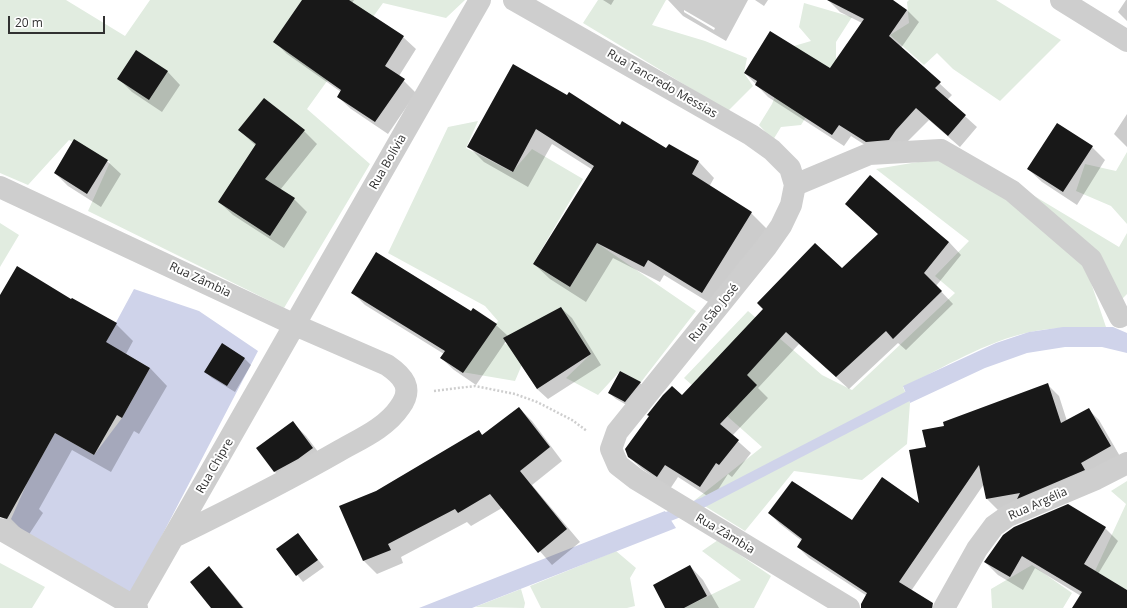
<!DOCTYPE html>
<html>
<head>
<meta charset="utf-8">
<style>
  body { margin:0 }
  #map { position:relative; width:1127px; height:608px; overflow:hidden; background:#fff; font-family:"Open Sans",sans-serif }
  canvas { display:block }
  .scale { position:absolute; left:8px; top:16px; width:97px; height:18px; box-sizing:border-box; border:2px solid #313131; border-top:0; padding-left:5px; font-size:12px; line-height:14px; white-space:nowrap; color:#313131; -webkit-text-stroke:3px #fff; paint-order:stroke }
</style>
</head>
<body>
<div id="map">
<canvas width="1127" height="608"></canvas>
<div class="scale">20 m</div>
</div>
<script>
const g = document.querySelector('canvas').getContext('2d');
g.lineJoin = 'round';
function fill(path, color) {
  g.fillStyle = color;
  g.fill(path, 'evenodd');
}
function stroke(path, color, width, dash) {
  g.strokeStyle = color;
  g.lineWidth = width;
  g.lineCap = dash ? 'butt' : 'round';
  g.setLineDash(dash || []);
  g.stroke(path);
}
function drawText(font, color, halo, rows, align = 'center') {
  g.font = font + ' "Open Sans",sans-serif';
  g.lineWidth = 4;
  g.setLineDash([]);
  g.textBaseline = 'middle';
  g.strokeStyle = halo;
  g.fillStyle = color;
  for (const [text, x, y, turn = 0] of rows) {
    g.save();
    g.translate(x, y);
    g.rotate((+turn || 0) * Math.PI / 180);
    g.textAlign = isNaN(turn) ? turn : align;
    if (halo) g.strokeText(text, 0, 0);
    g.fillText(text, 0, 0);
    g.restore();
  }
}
const green = new Path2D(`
  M0,0h66l59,36 25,-36h315l-19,18 -63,-15 -76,106 63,55 -86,144 -196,-97 22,-49 -41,-22 -41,45 -28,-12z
  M598,0h68l-14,25 53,16 42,17 -3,15 9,13 -25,25 -145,-88z
  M909,0h87l65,40 -61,61 -47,-32 -16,-16 -13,12 -34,-30 19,-12 -2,-21z
  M804,3l48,14 -16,25v27l-35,56 -20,2 -8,13 -14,-15 13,-21 22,-58 17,-5 -12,-14z
  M478,121l-12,27 46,24 20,-23 51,30 -50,85 37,23 27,-44 99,68 -55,71 -21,-11 -22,24 -32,-17 25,-24 -17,-25 -34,-11 -36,25 22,12 -11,26 -53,-9 36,-51 -13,-15 -97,-53 60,-126z
  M1127,152v72l-16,-18 -35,-15 9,-27 31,7z
  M942,158l67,42 76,65 21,62c-25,0 -50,0 -76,5 -43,9 -87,36 -127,55l7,16 -3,41 -45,36 -68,-9 -49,60 -50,-31 67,-53 -78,-69 64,-67 74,64 30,15 103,-97 -20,-17 34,-35 -93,-72z
  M1026,191l93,56 8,-14v61l-6,6z
  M0,223l19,12 -19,32z
  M1127,481v109l-32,-19 31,-67 -15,-13z
  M718,540l53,36 -17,32h-70l57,-28 -39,-29z
  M616,551l20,17 -6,10 5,28 -8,2h-86l-11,-22z
  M0,563l45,24 -13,21h-32z
  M1032,565l40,28 -9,15h-71l-1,-19z
  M521,589l4,14 -1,5 -49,-1z`);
const water = new Path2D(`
  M134,289l65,22 59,40 -127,244 -108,-64 -12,-12 16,-36 28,-50 39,22 28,-37 28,-50 -27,-16 -24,2z
  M1063,327h50l14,6v20l-25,-6h-37l-38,6 -42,15 -75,35 -7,-17 93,-43 33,-11z
  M665,511l11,17 -204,80h-53z`);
const shadow = new Path2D(`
  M304,0h50l-2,3 51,34 13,12 -17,27 17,17 -28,41 -37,-25 -13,-12 3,-5 -54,-38 -12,-12z
  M603,0h11l-3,5z
  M668,0h80l-22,41 -43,-25zM684,10l31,18 -1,2 -30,-18z
  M755,0h13l-4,6z
  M828,0h63l16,10 12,12 -18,26 51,47 -5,5 30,27 -17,20 -31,-27 -22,22 -28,12 -28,-18 -7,10 -76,-49 -23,-24 85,-4 32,-46 -22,-11z
  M1126,0h1v21l-9,-9z
  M514,66l106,61 46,23 3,-5 30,17 15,16 -5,9 42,26 16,16 -49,79 -54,-33 -4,7 -47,-24 -27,44 -36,-23 -16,-15 59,-94 -41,-26 -24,43 -44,-25 -15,-15z
  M167,71l13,14 -18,27 -30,-20 -13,-13z
  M1127,114v33l-13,-13z
  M239,130l65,1 13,13 -37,46 14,9 13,13 -23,36 -51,-33 -14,-13 37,-56z
  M75,141l32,20 14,13 -20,33 -33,-21 -13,-13z
  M1092,147l13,13 -28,45 -35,-23 -14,-13z
  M846,204l103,38 12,13 -25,31 17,18 -47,46 -8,-7 -49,46 -50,-45 -41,44 10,10 -36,38 19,17 -19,24 -4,-3 -16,25 -34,-22 -8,12 -28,-20 -13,-12 54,-61 159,-126 37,-35z
  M352,292l120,20 24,13 12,11 53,-28 11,10 29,47 -53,34 -11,-10 -31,-48 -30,44 -22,-15 -13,-12 3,-4 -79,-49z
  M0,297l72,3 44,24 17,17 -7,13 24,14 17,18 -28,48 -5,-3 -23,41 -39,-22 -33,59 4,4 -15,23 -28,-20z
  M222,344l23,15 6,6 -16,27 -23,-14 -7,-6z
  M620,372l20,11 7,7 -15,18 -16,-9 -7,-6z
  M1048,385l11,11 8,25 21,-12 11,11 22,38 -123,52 -11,-11 -3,-15 -73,107 25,17h-65l-4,-12 -58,-38 -11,-11 4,-6 -22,-17 -11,-11 84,9 68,-17 6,-57 18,-22z
  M519,408l13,13 30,40 -30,24 48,57 -28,23 -50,-57 -31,18 -4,-4 -66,35 2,6 -26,11 -13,-13 -23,-54 35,-15 103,-61 4,5z
  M293,423l13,13 20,26 -37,23 -14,-13 -17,-24z
  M1105,528l13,13 -20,33 29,17v17h-54l8,-12 -46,-28 -12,22 -25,-15 -13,-13z
  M298,535l26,32 -21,15 -26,-32z
  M690,566l13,14 16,28h-53z
  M209,568l10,10 25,30h-32z`);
const stream = new Path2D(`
  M657,521l45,-18 216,-112`);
const building = new Path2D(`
  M302,0h47l55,36 -19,30 20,13 -30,43 -38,-25 4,-7 -68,-48z
  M827,0h66l14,10 -18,26 52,46 -6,6 31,27 -18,21 -32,-28 -20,22 -7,10 -23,2 -27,-17 -7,10 -77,-50 2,-4 -13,-8 26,-42 60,37 34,-49z
  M136,50l32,21 -19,29 -32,-21z
  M513,64l54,31 2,-3 51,33 2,-4 44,27 3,-4 30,17 -7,13 60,38 -50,81 -54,-33 -4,7 -47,-24 -27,44 -37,-23 61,-98 -58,-37 -23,43 -46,-25z
  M264,98l41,32 -40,49 30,19 -25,38 -52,-34 38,-58 -18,-14z
  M1057,123l36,23 -30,46 -36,-23z
  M74,139l34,21 -21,34 -33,-21z
  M870,175l79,67 -25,31 18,18 -49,48 -7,-8 -50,46 -50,-45 -39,43 10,10 -37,39 19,16 -20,25 -3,-2 -16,24 -35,-22 -8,12 -29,-20 -3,-8 24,-33 -2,-1 16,-20 9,-9 10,9 81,-86 -6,-6 58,-60 27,25 36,-34 -33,-30z
  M376,252l95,59 2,-3 24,16 -34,49 -23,-15 5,-7 -94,-58z
  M17,266l54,33 1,-1 45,25 -11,19 44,26 -28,50 -5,-3 -23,40 -39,-22 -48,86 -7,-2v-222z
  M561,307l30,47 -54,35 -34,-51z
  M222,343l23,15 -18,28 -23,-14z
  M620,371l21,11 -16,20 -17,-9z
  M1048,383l13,40 28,-15 22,38 -30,17 4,7 -68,29 3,-6 -34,6 -7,-34 -80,117 34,21 -1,5h-71v-4l6,-11 -70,-46 5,-8 -34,-26 24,-32 60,39 30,-43 37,26 -10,-53 17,-3 -4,-17 22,-4 -1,-4z
  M519,407l31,40 -30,24 47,58 -29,24 -48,-59 -32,19 -3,-4 -67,35 3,6 -28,11 -24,-55 37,-15 103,-61 3,5z
  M293,421l20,27 -15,11 -24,13 -18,-24z
  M1068,504l38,23 -22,37 43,26v18h-55l10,-16 -60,-36 -12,21 -26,-15 19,-27 11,-8z
  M298,533l20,27 -22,16 -20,-27z
  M690,565l17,31 -23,12h-19l-12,-23z
  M209,566l34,42h-32l-21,-26z`);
const path = new Path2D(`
  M434,391l41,-5 40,8 22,8 35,18 15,11`);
const minor = new Path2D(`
  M514,0l237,135 21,15 18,18 5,17 -4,20 -10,21 -14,20 -150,186 -6,17 7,16 18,14 213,129
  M1061,0l66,41
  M795,185l74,-31 72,-4 71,41 79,68 29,58
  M0,187l295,138 92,40c16,11 27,23 13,42 -14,21 -40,32 -61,44 -54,31 -110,59 -165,86
  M0,529l137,79
  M134,606l346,-606
  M944,608l33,-59 17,-23 14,-10 88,-37 31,-16`);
const streetNames = [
  ["Rua Tancredo Messias",662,84,30],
  ["Rua Bolívia",388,162,-60],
  ["Rua Zâmbia",200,280,25],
  ["Rua São José",714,313,-51],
  ["Rua Chipre",215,466,-60],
  ["Rua Argélia",1038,504,-24],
  ["Rua Zâmbia",725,534,31]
];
fill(green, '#e1ece0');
fill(water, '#cfd3ea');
fill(shadow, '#0003');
stroke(stream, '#cfd3ea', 10);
fill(building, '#181818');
stroke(path, '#cecece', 2.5, [2, 2]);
stroke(minor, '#cecece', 22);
drawText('12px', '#313131', '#fff', streetNames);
</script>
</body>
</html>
